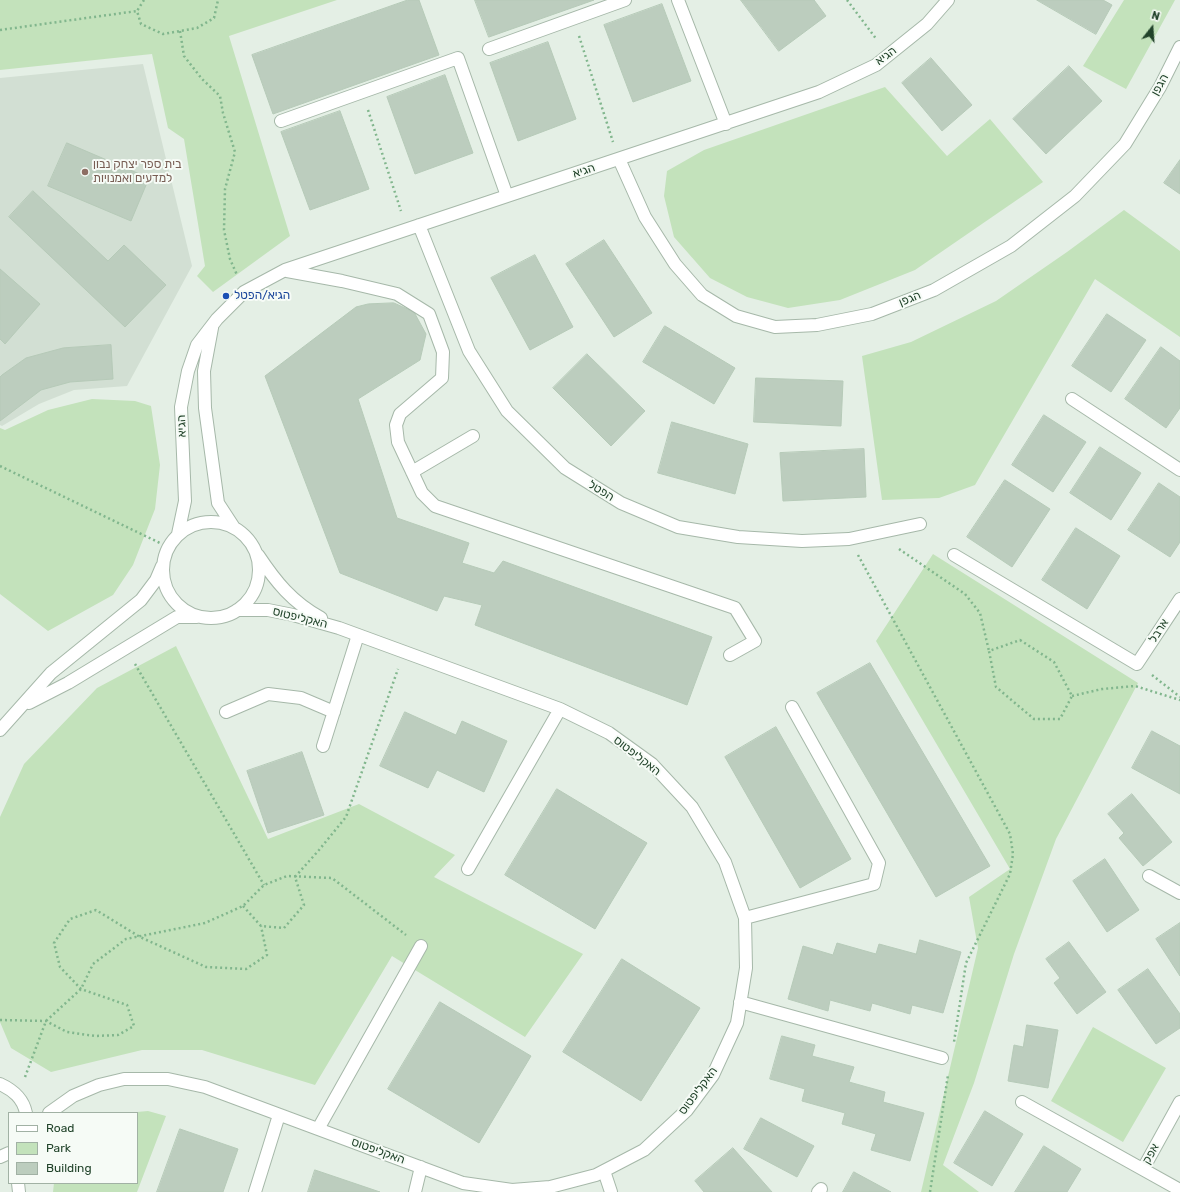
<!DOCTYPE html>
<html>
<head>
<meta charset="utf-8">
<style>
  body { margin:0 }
  #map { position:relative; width:1180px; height:1192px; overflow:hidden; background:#e4efe5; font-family:Rubik,sans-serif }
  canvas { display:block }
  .legend { position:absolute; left:8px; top:1112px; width:130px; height:72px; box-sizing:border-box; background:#f6fbf6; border:1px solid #a1b1a4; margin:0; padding:5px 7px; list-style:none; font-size:12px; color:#21432a }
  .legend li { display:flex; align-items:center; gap:8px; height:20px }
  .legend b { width:20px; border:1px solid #a1b1a4 }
  .north { position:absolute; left:1132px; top:8px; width:40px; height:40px; -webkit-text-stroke:3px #f6fbf6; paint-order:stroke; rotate:17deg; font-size:11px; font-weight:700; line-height:16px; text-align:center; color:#21432a }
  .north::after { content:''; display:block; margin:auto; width:14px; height:18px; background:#21432a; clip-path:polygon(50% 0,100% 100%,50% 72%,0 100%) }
</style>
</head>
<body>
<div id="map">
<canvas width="1180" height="1192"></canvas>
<ul class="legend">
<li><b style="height:5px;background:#fff"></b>Road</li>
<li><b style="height:11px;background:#c3e2bb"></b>Park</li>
<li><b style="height:11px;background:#bccdbe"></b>Building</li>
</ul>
<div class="north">N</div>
</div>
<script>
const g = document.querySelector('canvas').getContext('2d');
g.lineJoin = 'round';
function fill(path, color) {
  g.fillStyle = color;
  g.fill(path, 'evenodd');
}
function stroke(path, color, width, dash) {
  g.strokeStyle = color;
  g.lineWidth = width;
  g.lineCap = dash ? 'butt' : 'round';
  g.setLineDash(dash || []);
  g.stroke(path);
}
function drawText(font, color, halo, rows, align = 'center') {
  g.font = font + ' Rubik,"Noto Sans Hebrew",sans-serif';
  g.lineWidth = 4;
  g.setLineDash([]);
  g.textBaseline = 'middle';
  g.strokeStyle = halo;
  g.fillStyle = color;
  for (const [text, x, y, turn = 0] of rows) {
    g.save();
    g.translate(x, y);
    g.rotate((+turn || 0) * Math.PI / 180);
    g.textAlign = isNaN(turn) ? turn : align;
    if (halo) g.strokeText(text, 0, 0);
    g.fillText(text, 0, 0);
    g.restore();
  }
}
const built = new Path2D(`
  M143,64l49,202 -65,120 -53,4 -35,14 -37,22 -2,-1v-347z`);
const green = new Path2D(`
  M0,0h337l-108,36 61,200 -77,56 -16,-16 8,-10 -21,-127 -16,-11 -16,-74 -152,16z
  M1124,0h51l-49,89 -43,-23z
  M885,87l62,69 43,-37 53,63 -128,88 -75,30 -52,8 -41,-11 -37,-19 -36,-41 -10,-41 3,-25 37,-21z
  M1124,210l56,41v86l-85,-58 -120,206 -36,13 -57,2 -20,-144 49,-14 85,-41 71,-49z
  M92,399l43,2 16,5 9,59 -5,44 -22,56 -20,30 -65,36 -48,-37v-166l5,2 43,-20z
  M933,554l205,129 -82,156 -42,115 -40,129 -31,82 36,27h-58l57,-244 -9,-51 41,-28 -134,-228z
  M176,646l92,193 91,-35 96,51 -21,22 149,77 -58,83 -133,-81 -77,129 -113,-35h-60l-91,22 -40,-24 -11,-26v-205l24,-53 73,-76z
  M1093,1027l73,41 -43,74 -72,-41z
  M148,1111l18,5 -29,76h-84l1,-9h83v-70h-11z`);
const building = new Path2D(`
  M408,0h11l20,55 -166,59 -21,-59z
  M475,0h119l-105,37z
  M741,0h73l12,16 -47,35z
  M1037,0h66l9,5 -16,29z
  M662,4l29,77 -58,21 -29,-77z
  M548,42l28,77 -58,22 -28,-78z
  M931,58l41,47 -30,26 -40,-48z
  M1069,66l33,35 -56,53 -33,-35z
  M445,75l28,78 -58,21 -28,-77z
  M340,111l29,78 -59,21 -29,-78z
  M67,143l82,35 -18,43 -83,-35z
  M1180,160v34l-16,-11z
  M33,191l75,70 16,-16 42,40 -41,42 -116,-110z
  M604,240l48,73 -38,24 -48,-73z
  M535,255l38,72 -43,23 -39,-72z
  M0,269l40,35 -35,40 -5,-5z
  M394,303l20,9 12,22 -6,26 -62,39 39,119 72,25 -7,20 32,10 9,-12 209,76 -25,68 -212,-80 7,-20 -38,-9 -7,15 -97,-38 -75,-197 91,-69 12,-3z
  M1107,314l39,26 -35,52 -39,-26z
  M665,326l70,42 -21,36 -71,-42z
  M111,345l2,34 -43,3 -29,8 -41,31v-44l2,-2 24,-17 37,-10z
  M1161,347l19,14v47l-14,20 -41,-29z
  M587,354l58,57 -34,35 -58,-58z
  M756,378l87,3 -2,45 -87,-4z
  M1044,415l42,27 -33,50 -41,-27z
  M672,422l76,22 -13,50 -77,-21z
  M1100,447l41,26 -30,47 -41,-27z
  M864,449l2,48 -83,4 -3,-48z
  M1005,480l45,29 -38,58 -45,-30z
  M1159,483l21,14v45l-10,15 -42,-27z
  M1076,528l44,28 -33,53 -45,-29z
  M870,663l120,203 -54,31 -119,-204z
  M405,712l51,23 6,-14 45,20 -23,51 -47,-22 -9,18 -48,-22z
  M776,727l75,132 -51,29 -75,-131z
  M1152,731l28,15v48l-48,-26z
  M302,752l22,63 -56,18 -21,-62z
  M557,789l90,54 -52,86 -90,-54z
  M1132,794l40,48 -29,24 -24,-28 5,-5 -16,-19z
  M1105,859l34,51 -32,22 -34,-51z
  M1180,923v53l-24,-37z
  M920,940l41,12 -18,61 -31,-8 -2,9 -38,-11 -2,8 -40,-11 -2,11 -40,-12 15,-53 30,9 4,-12 39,11 3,-10 37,10z
  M1069,942l37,50 -29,22 -23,-31 6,-5 -14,-19z
  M622,959l78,49 -59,93 -78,-49z
  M1148,969l32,45v14l-24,16 -38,-54z
  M440,1002l91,54 -52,87 -91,-54z
  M1027,1025l31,5 -10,58 -40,-7 6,-36 9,2z
  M782,1036l33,9 -3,11 42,11 -5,15 36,10 -2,10 41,11 -14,48 -39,-11 5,-16 -34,-10 3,-11 -43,-12 3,-12 -35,-10z
  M985,1111l38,23 -31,52 -38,-23z
  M761,1118l53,28 -17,31 -53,-28z
  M180,1129l58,20 -15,43h-66z
  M1044,1146l37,23 -14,23h-52z
  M733,1148l39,44h-68l-9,-11z
  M315,1170l65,22h-72z
  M854,1172l37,20h-48z`);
const path = new Path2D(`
  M144,0l-7,11 4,13 22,10 34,-6 17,-10 4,-18
  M847,0l30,40
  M0,30l137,-19
  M180,31l4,25 18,23 18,17 3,17 12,39 -10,37 -1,41 6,29 7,16
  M579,36l34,106
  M368,110l33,101
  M0,466l162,78
  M899,549l66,45 15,19 9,38
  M858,555l152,279 3,20 -3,20 -44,89 -12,79
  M1020,640l34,22 18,34 -12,23h-26l-38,-32 -7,-36z
  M135,664l129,221
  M1152,675l28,22
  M1072,696l30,-7 33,-3 45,14
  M243,906l18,20 23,2 20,-23 -9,-28 24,-27 27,-33 52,-148
  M0,1020l46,1 21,11 28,4 23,-1 16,-9 -7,-21 -46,-16 -21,-22 -6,-24 16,-24 26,-9 44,27 66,30 40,2 21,-14 -6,-29
  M25,1077l21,-56 35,-32 12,-25 33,-25 79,-16 38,-17 21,-21 23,-9 45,2 74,57
  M930,1192l18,-117`);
const minor = new Path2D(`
  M678,0l48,124
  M489,49l136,-49
  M281,121l177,-63 49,138
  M619,159l26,58 30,47 27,31 34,21 39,11 42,-2 55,-11 62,-24 77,-44 64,-50 50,-52 35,-57 20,-40
  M419,225l50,126 38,60 58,57 56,35 57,24 60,10 64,4 47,-2 71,-15
  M287,271l55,10 55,13 32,20 14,38 -1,26 -42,36 -4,11 2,17 24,51 13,13 300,102 20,33 -25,14
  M212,328l-8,43 1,37 13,95 15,23
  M1072,399l108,71
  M412,472l61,-36
  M163 570a48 48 0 1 1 96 0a48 48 0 1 1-96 0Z
  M178,534l7,-33 -4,-94 7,-36 9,-26 20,-26 27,-27 41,-22 534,-178 57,-27 51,-41 21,-24
  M258,555c18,27 34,47 63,63
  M954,555l183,109 43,-65
  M29,703l39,-20 109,-66h20
  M226,712l42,-18 33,4 33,14
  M0,730l51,-57 90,-73 15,-20 6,-14
  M323,746l35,-111
  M468,869l92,-160
  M1149,876l31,17
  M745,918l129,-34 5,-21 -87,-156
  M740,1002l202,56
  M0,1084c13,6 23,14 26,29
  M1022,1102l158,88
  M49,1113l24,-17 26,-11 25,-6h44l37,8 258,96 49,7 38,-3 46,-12 48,-25 43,-40 26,-35 24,-52 9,-55 -1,-50 -20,-56 -33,-55 -40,-43 -43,-31 -49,-24 -221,-81 -46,-13 -25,-5h-31
  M318,1129l103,-183
  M0,1157l9,-4
  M1143,1169l37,-67
  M604,1171l7,21
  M18,1183l1,9
  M255,1192l24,-77
  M415,1192l6,-25
  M818,1192l3,-3`);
const markers = [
  [85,172,4,"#8d6e63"],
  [226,296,4,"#1a4fb4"]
];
const streetNames = [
  ["הגיא",886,56,-37],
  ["הגפן",1160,85,-61],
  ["הגיא",584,171,-18],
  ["הגפן",910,299,-22],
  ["הגיא",182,426,-92],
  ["הפטל",601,491,32],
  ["האקליפטוס",300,618,14],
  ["ארבל",1159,631,-57],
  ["האקליפטוס",637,756,38],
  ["האקליפטוס",698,1091,-53],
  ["האקליפטוס",378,1151,20],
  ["אפק",1151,1154,-61]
];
const educationNames = [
  ["בית ספר יצחק נבון",93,165],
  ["למדעים ואמנויות",93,179]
];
const transitNames = [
  ["הגיא/הפטל",234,296]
];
fill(built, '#d2dfd3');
fill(green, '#c3e2bb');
fill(building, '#bccdbe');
stroke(building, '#b6cab8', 1);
stroke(minor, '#a6b8a9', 14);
stroke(path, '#81b68d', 2.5, [2, 3]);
stroke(minor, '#fff', 12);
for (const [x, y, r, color] of markers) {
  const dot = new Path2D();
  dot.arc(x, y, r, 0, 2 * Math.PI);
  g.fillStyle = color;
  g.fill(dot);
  stroke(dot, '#f6fbf6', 1.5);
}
drawText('12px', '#21432a', '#f6fbf6', streetNames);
drawText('12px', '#785e54', '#f6fbf6', educationNames, 'left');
drawText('12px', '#164399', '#f6fbf6', transitNames, 'left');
</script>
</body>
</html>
